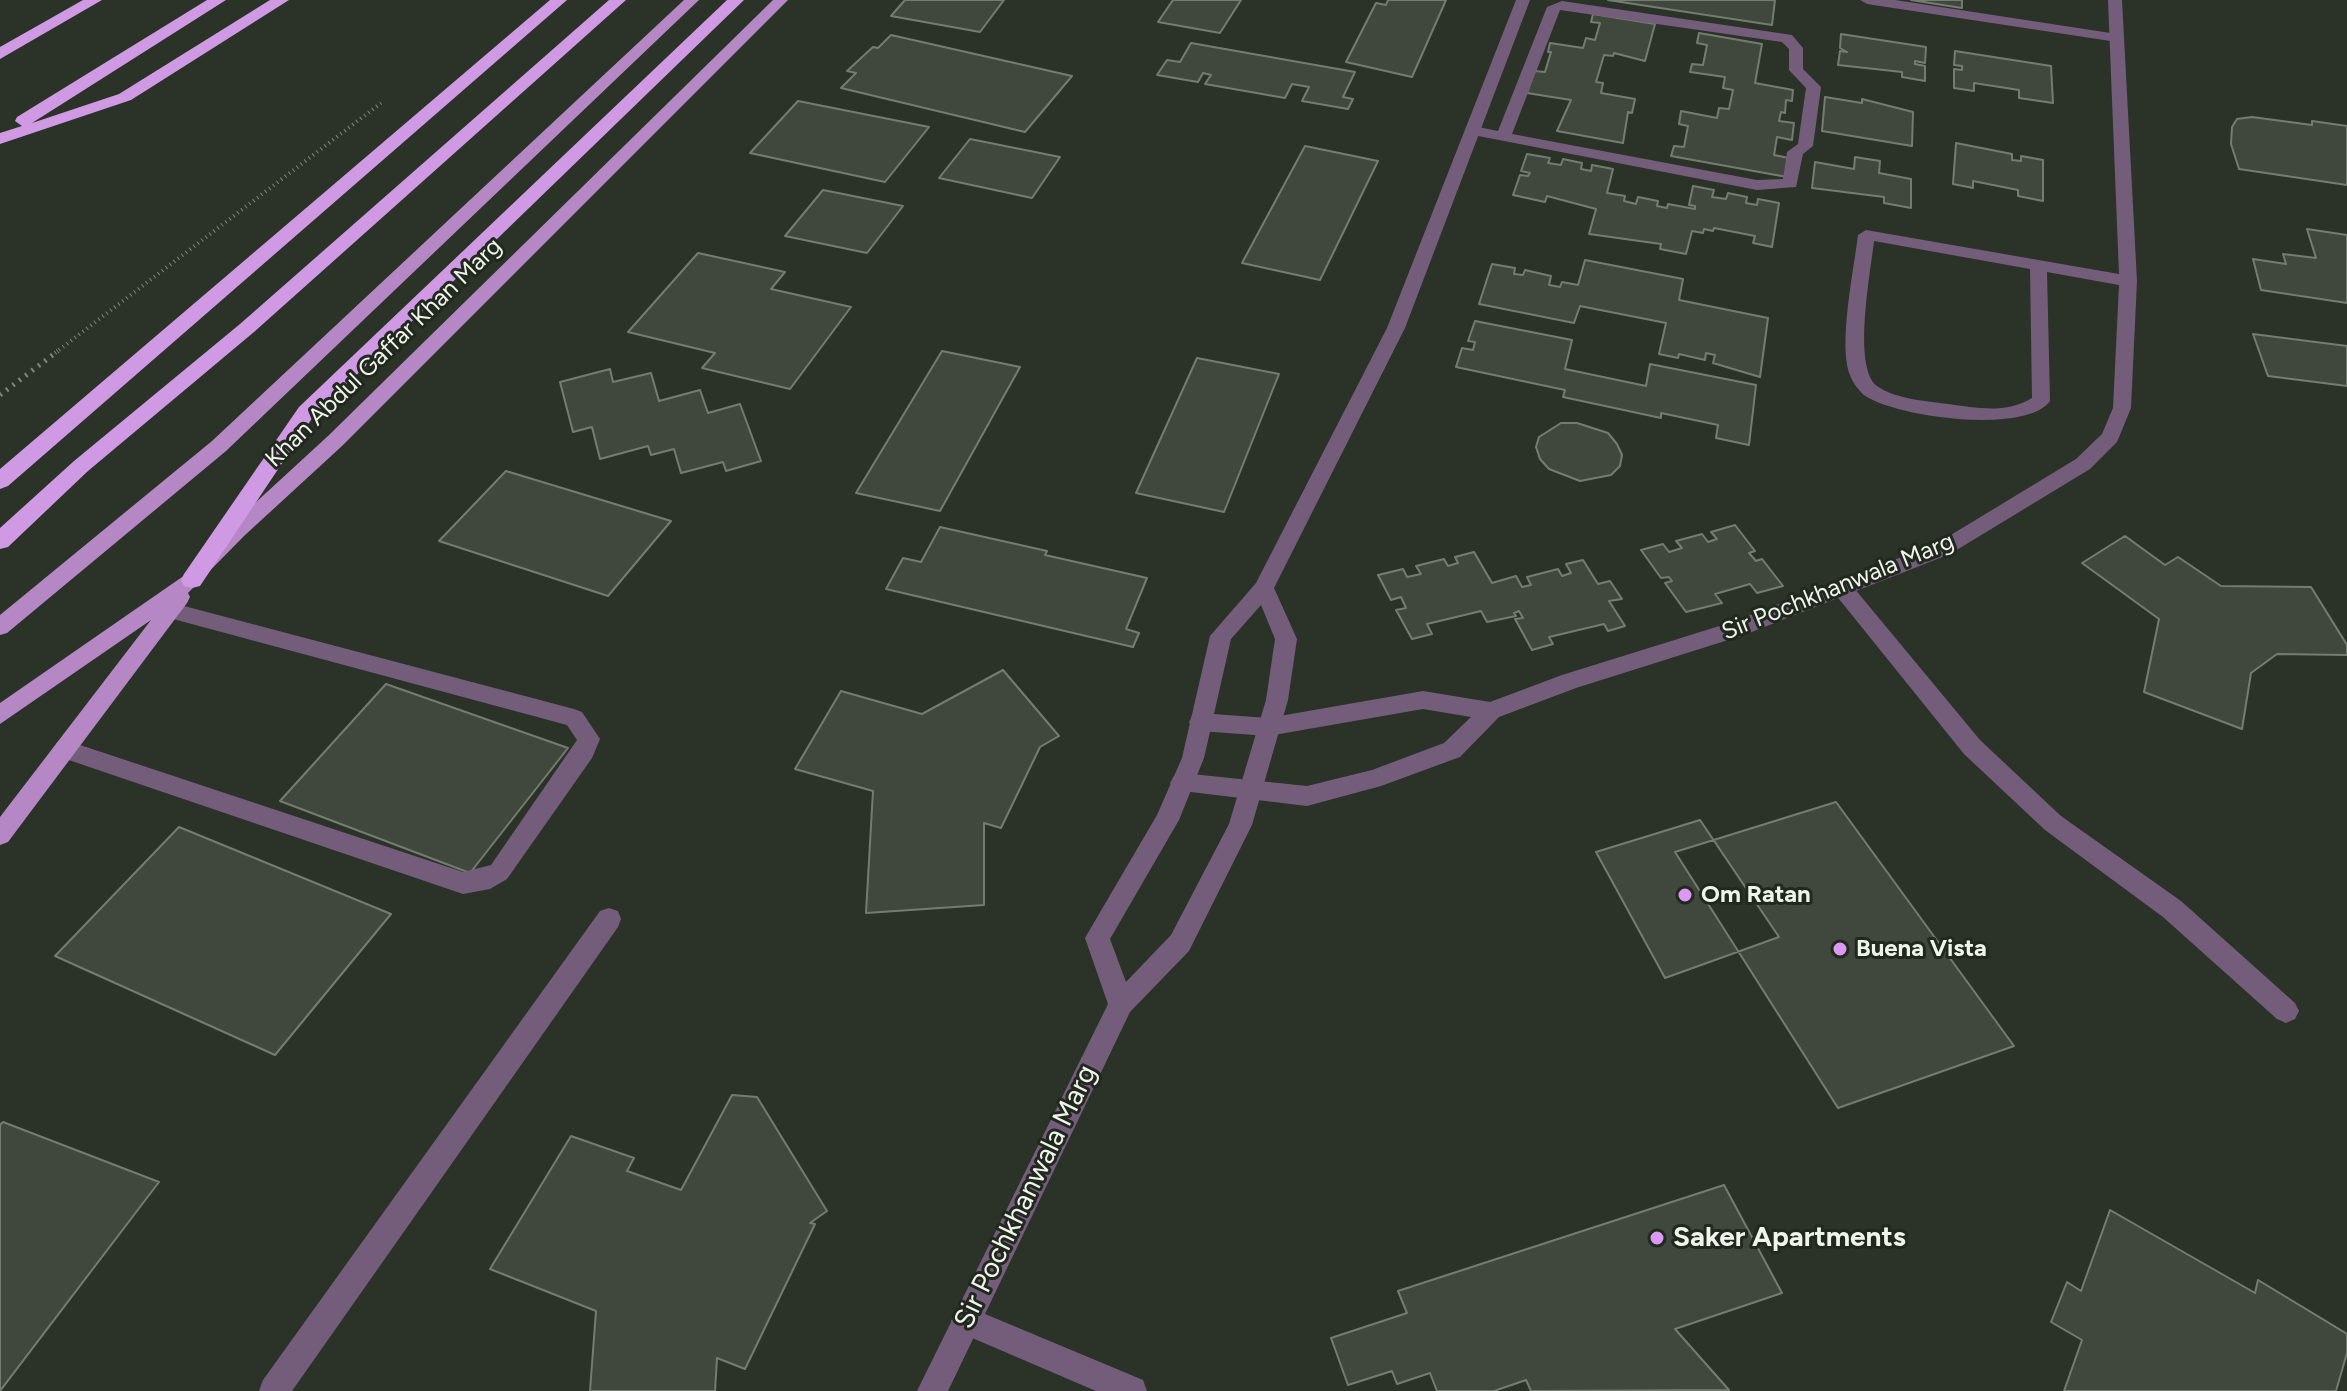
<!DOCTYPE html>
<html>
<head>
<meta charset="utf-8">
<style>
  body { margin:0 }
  canvas { display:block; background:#2b3228 }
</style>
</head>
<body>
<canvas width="2347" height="1391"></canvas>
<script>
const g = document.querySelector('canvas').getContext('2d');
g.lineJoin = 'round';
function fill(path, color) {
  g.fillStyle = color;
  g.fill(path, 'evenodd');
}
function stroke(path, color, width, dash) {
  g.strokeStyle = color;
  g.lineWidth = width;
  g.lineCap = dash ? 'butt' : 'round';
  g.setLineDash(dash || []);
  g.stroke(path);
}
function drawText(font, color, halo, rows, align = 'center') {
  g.font = font + ' Figtree,sans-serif';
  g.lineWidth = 6;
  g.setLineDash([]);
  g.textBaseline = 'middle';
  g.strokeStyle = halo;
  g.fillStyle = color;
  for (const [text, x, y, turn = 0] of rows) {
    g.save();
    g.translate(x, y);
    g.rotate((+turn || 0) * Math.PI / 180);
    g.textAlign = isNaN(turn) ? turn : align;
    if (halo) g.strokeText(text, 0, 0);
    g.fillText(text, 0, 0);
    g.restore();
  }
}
const building = new Path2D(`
  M905,0h99l-24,32 -89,-16z
  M1173,0h68l-21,33 -62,-11z
  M1388,0h58l-34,77 -66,-15 30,-59 10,2z
  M1608,0h167l-3,25z
  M1911,0h51v8z
  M1593,14l62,10 -10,37 -31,-8 -1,3 -9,-1 -8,27 7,1 -2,10 34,6 -3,14 -4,-1 -5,31 -66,-12 14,-31 -44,-7 7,-22 11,1 6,-20h-3l2,-9 33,5 3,-10 9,2 5,-17 -9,-1z
  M1699,33l63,11 -7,39 38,7 -1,11 -6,-1 -1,13 -4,-1 -2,9 15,2 -2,17 -15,-3 -3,18 15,3 -2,19 -116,-21 3,-10 10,1 4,-21 -9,-2 2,-13 36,7 2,-10 10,1 4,-19 -10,-2 2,-11 -35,-5 2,-8 11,1 4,-20 -10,-2z
  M1841,34l85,13 -1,16 -10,-2v3l10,2v15l-23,-4v-5l-64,-7 2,-14 7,1 -7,-4z
  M891,35l181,41 -47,56 -184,-44 15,-15 -9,-2 26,-24 5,1z
  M1191,43l164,29 -12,25 10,2 -5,10 -46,-8 7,-14 -17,-3 -7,14 -80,-14 6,-9 -8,-2 -5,9 -41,-7 10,-15 13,2z
  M1955,51l96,15 2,37 -34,-5v-8l-45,-7v8l-20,-3v-19l8,1v-4l-8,-1z
  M1825,97l37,6v-4l51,13 -1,34 -90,-15z
  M798,101l131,26 -44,55 -135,-29z
  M2252,117l60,8v-4l35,5v59l-108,-16 -8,-25 1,-17 5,-8z
  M970,139l90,18 -28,41 -93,-20z
  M1956,143l56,11v6l9,1v-5l22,4v41l-25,-5v-6l-45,-9v7l-20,-4z
  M1305,146l73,15 -58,119 -78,-17z
  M1527,154l23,4 -2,5 13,2 2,-6 19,4 -1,6 10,2 1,-6 21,4 -6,24 18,3 -1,5 12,3 2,-7 20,4 -1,5 10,2 1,-4 27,5v-3l-6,-1 4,-19 21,4 -2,7 14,2 2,-6 19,4 -1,6 11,2 1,-6 21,4 -7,44 -19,-4 2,-7 -41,-8 -1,3 -9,-2 -1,4 -11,-2 -6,23 -26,-5 1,-5 -72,-10 7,-25 -49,-13 -2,6 -32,-7 7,-20 8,1 2,-3 -9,-2z
  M1855,157l25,4 -1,12 32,6v29l-27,-5v-6l-72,-9 3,-26 39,7z
  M823,190l80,16 -36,47 -82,-17z
  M2307,229l40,6v68l-86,-13 -8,-31 33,5 -3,-10 33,4z
  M698,253l87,19 -14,17 80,18 -61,82 -88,-21 13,-15 -87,-21z
  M1585,260l98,19 -4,21 89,18 -8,59 -47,-14 2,-8 -9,-2 -1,7 -26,-6 -1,4 -19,-4 7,-31 -86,-17 -6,17 -95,-19 13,-40 23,4 -1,6 9,1 2,-5 26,6 -2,9 11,2 2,-5 16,3z
  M1475,321l97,19 -7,29 81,17 4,-22 106,21 -7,60 -33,-7 2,-13 -57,-12v5l-98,-21 2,-7 -109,-23 6,-19 11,2 2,-8 -7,-1z
  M2253,334l94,12v40l-79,-10z
  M942,351l78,16 -80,144 -84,-18z
  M1197,358l82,16 -55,138 -88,-19z
  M610,369l3,13 38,-9 8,28 41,-11 8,23 32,-9 21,57 -35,10 -3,-9 -42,11 -7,-24 -23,6 -3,-9 -48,13 -8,-32 -19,5 -13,-50z
  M1561,423h16l31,10 9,11 5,11 -2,11 -9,9 -31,6 -31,-12 -9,-10 -4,-12 3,-10z
  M506,471l165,50 -63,75 -169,-55z
  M1735,525l20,26 -6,2 7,8 6,-2 21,27 -26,7 -7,-9 -35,10 7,9 -36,9 -21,-29 7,-2 -3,-4 -8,1 -20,-28 22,-6 6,8 13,-4 -6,-7 26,-7 6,8 9,-3 -6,-7z
  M940,527l107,24 -2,4 102,23 -21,51 13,4 -6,14 -247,-58 17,-31 18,4z
  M2125,536l40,29 13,-8 43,29 90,1 36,58v10l-70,-1 -26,19 -9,56 -98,-37 15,-73 -77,-56z
  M1474,552l18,31 24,-7 6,11 9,-2 -4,-8 31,-8 4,7 9,-3 -5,-9 17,-4 15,24 12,-3 12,18 -13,2 16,25 -17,5 -4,-7 -55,13 4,7 -21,6 -17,-31 8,-1 -4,-7 -5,2 2,3 -29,6 -6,-11 -54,13 5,10 -20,5 -16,-29 10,-2 -5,-11 -10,3 -13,-25 25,-6 4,8 14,-3 -5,-8 28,-7 4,7 10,-3 -3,-6z
  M1003,670l56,66 -19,11 -39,81 -17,-5v82l-118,8 7,-122 -78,-22 46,-78 81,23z
  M386,684l182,64 -98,125 -190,-72z
  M1836,802l178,244 -176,62 -163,-256z
  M1700,820l79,117 -114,41 -69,-126z
  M179,827l212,87 -116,141 -220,-99z
  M732,1095l25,2 70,114 -17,12 5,1 -70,145 -28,-11 -2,33h-125l6,-80 -106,-42 81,-133 63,22 -7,13 54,19z
  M3,1122l156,60 -159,209v-266z
  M1724,1185l58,108 -107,36 54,61 -198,1 -5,-11 -32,11h-57l-7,-18 -33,11 -5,-13 -44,14 -17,-47 76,-25 -9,-22z
  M2110,1210l145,83 3,-13 89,54v19l-11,38h-272l18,-51 -31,-18 16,-40 14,9z`);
const pathFar1 = new Path2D(`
  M55,353l326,-250`);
const path = new Path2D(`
  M0,395l58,-44`);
const service = new Path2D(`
  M1860,0h35l222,34 7,4 -7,4 -250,-38z
  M1842,580l7,2 131,158 81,76 120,85 114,102 4,8 -4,8 -9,4 -9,-4 -114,-102 -118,-87 -81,-76 -129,-160 -3,-6 3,-6z
  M609,908l9,3 3,8 -3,8 -326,464h-33l4,-11 337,-469z
  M966,1306l177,74 4,11h-51l-140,-60 -5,-10 5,-10z`);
const minor = new Path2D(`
  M2108,0h14l15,281 -6,127 -14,34 -27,27 -140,85 -206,81 -168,53 -77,29 -39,40 -79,29 -74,20 -133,-16 -4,-7 4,-7 8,-3 125,13 65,-16 72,-27 27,-26 -48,-8 -155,27 -68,-5 -8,-3 -3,-6 3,-6 8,-3 68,5 155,-27 67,11 72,-27 167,-52 207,-79 140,-85 26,-25 11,-26 6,-123 -72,-13 3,129c-24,34 -156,16 -186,-6 -6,-5 -12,-14 -14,-20 -12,-30 4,-106 8,-140l8,-5 253,44zM1874,241l156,28 2,129c-26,16 -55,10 -84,6 -22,-3 -53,-5 -71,-18 -25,-19 -6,-116 -3,-145z
  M1562,1l230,34 11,13v21l18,18 -8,59 -10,8 -7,33 -39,3 -289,-56 -3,-3 8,-5 25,5 49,-124zM1560,10l222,32 7,7v21l17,18 -8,56 -11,8 -4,27 -26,1 -245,-46z
  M169,602l405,107 8,3 18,27 -8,19 -85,121 -17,10 -27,5 -406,-138 -3,-7 3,-7 8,-2 398,132 28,-7 86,-125 -10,-15 -405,-109 -4,-6 4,-6z`);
const tertiary = new Path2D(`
  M1516,0h14l-125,328 -131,260 23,51 -9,61 -36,125 -63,126 -59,61 -182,379h-31l191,-387 -23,-66 72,-123 25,-57 28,-122 46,-53 131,-255zM1261,605l14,34 -9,61 -37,124 -58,111 -45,47 -16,-43 69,-119 25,-62 27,-119z`);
const primary = new Path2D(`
  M684,0h15l-473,451 -219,182 -7,2v-20l212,-174z
  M773,0h15l-446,446 -98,90 -56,57 2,4 -3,6 -179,239 -8,3v-28l151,-197 -151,104v-21l185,-128 45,-49 98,-90z`);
const motorway = new Path2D(`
  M83,0h19l-102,59v-12z
  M207,0h19l-194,123 87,-29 151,-94h19l-158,100 -131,44v-11l22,-7 -7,-5 2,-4z
  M550,0h17l-559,486 -8,3v-20z
  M609,0h17l-372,332 -166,139 -80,76 -8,2v-21l74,-67 166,-137z
  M727,0h17l-431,417 -113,169 -8,2 -8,-2 -3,-6 3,-6 115,-167z`);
const markers = [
  [1685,895,8,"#dc99f4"],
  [1840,949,8,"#dc99f4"],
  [1657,1238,8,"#dc99f4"]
];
const streetNames = [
  ["Khan Abdul Gaffar Khan Marg",384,353,-44],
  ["Sir Pochkhanwala Marg",1838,587,-22]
];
const poiNames = [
  ["Om Ratan",1701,895],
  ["Buena Vista",1856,949]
];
const nearStreetnames = [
  ["Sir Pochkhanwala Marg",1026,1197,-64]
];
const nearPoinames = [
  ["Saker Apartments",1673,1238]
];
fill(building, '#40473c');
stroke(building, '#747c71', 2);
stroke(pathFar1, '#7f857d', 4, [1, 4]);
stroke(path, '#7f857d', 5, [2, 6]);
fill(service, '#735d7b');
fill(minor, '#735d7b');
fill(tertiary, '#735d7b');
fill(primary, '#b588c5');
fill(motorway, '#cf99e3');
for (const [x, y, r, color] of markers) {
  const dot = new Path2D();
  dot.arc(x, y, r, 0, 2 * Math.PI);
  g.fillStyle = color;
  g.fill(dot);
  stroke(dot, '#21281e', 3);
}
drawText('24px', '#eff4ed', '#21281e', streetNames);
drawText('bold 24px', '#eff4ed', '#21281e', poiNames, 'left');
drawText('28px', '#eff4ed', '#21281e', nearStreetnames);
drawText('bold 28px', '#eff4ed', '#21281e', nearPoinames, 'left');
</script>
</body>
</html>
